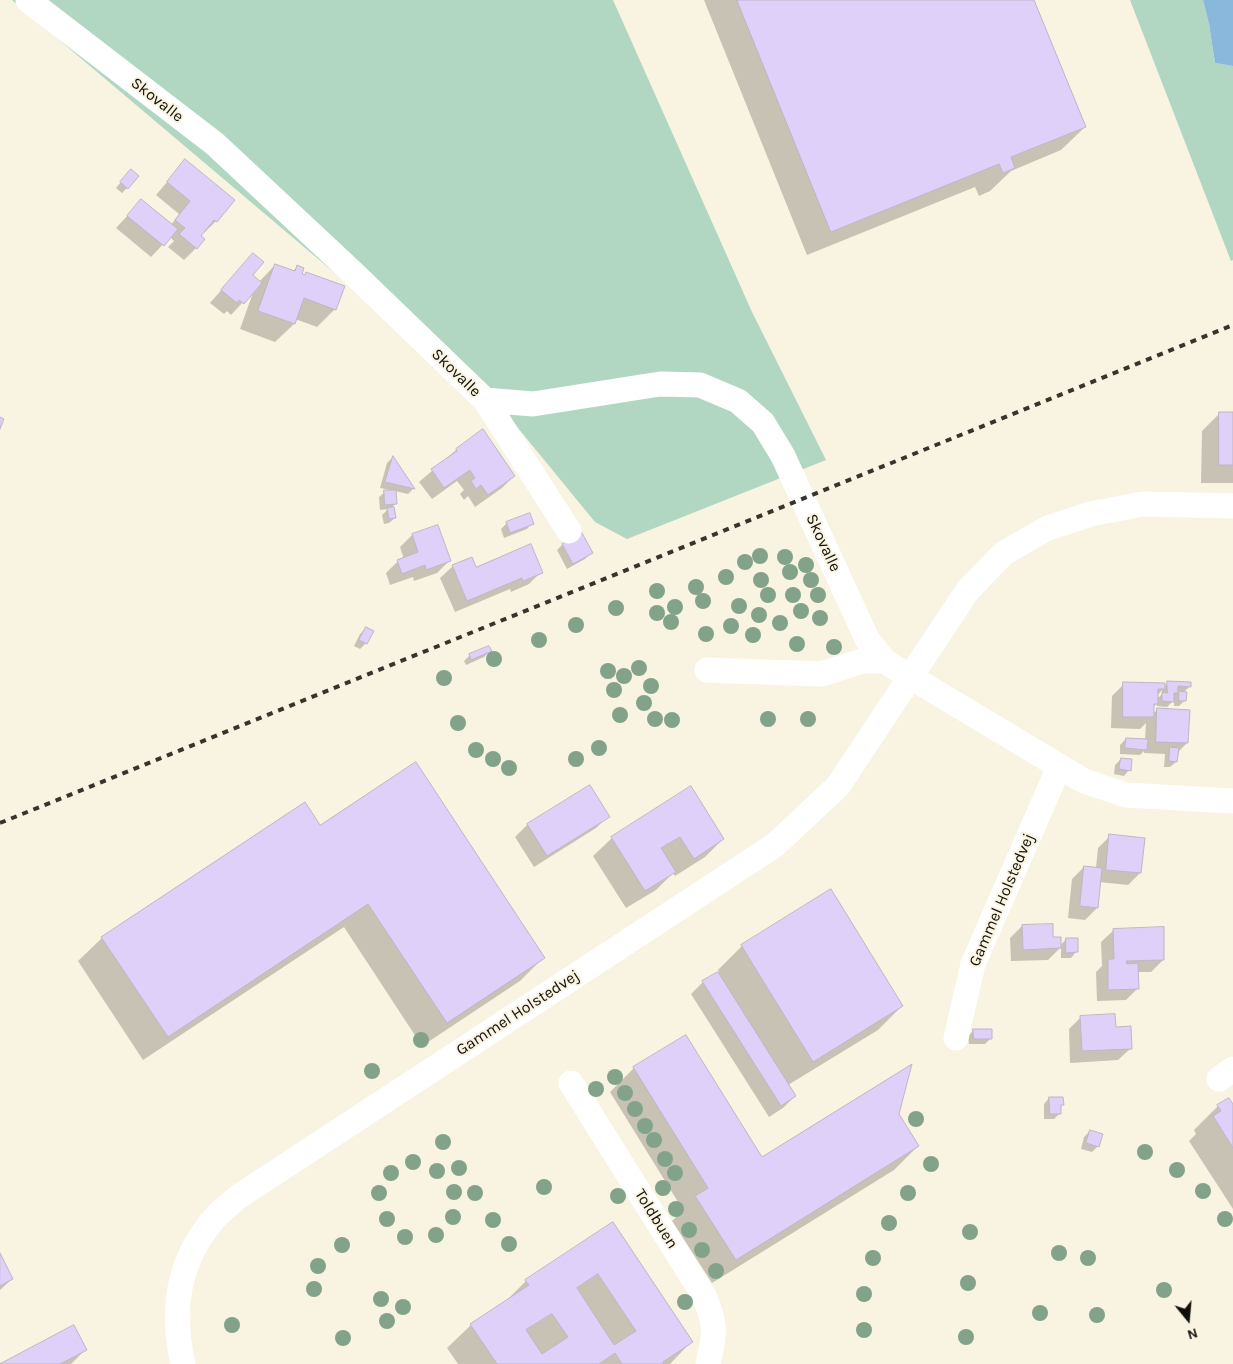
<!DOCTYPE html>
<html>
<head>
<meta charset="utf-8">
<style>
  body { margin:0 }
  #map { position:relative; width:1233px; height:1364px; overflow:hidden; background:#f9f3e1; font-family:Karla,sans-serif }
  canvas { display:block }
  .north { position:absolute; left:1163px; top:1294px; width:50px; height:50px; -webkit-text-stroke:4px #f9f3e1; paint-order:stroke; rotate:163deg; font-size:14px; font-weight:700; line-height:20px; text-align:center; color:#110f09 }
  .north::after { content:''; display:block; margin:auto; width:18px; height:22px; background:#110f09; clip-path:polygon(50% 0,100% 100%,50% 72%,0 100%) }
</style>
</head>
<body>
<div id="map">
<canvas width="1233" height="1364"></canvas>
<div class="north">N</div>
</div>
<script>
const g = document.querySelector('canvas').getContext('2d');
g.lineJoin = 'round';
function fill(path, color) {
  g.fillStyle = color;
  g.fill(path, 'evenodd');
}
function stroke(path, color, width, dash) {
  g.strokeStyle = color;
  g.lineWidth = width;
  g.lineCap = dash ? 'butt' : 'round';
  g.setLineDash(dash || []);
  g.stroke(path);
}
function drawText(font, color, halo, rows, align = 'center') {
  g.font = font + ' Karla,sans-serif';
  g.lineWidth = 4;
  g.setLineDash([]);
  g.textBaseline = 'middle';
  g.strokeStyle = halo;
  g.fillStyle = color;
  for (const [text, x, y, turn = 0] of rows) {
    g.save();
    g.translate(x, y);
    g.rotate((+turn || 0) * Math.PI / 180);
    g.textAlign = isNaN(turn) ? turn : align;
    if (halo) g.strokeText(text, 0, 0);
    g.fillText(text, 0, 0);
    g.restore();
  }
}
const green = new Path2D(`
  M12,0h601l139,312 74,148 -199,79 -32,-17 -77,-94z
  M1130,0h73l6,24 6,39 18,3v194l-2,1z`);
const water = new Path2D(`
  M1203,0h30v66l-18,-3 -6,-39z`);
const shadow = new Path2D(`
  M704,0h329l52,127 -24,23 -50,21 -21,20 -11,5 -4,-9 -168,68z
  M185,161l48,39 -17,21 -12,12 -2,-1 -3,4 -3,12 -12,12 -16,-13 6,-6 -4,-4 -19,20 -35,-29 25,-27 30,24 8,-11 -23,-19z
  M125,177l2,11 -5,5 -6,-5z
  M253,254l-2,21 8,7 16,-17 17,7 5,-5 4,8 3,1 2,-3 29,36 -18,18 -22,-8 -1,5 -19,18 -35,-13 14,-39 -23,25 -4,-4 -3,3 -14,-11z
  M1220,413h13v70h-32l1,-52z
  M482,431l32,45 -12,12 -27,19 -7,-11 -4,4 -4,-6 4,-4 -7,-9 -25,18 -13,-17 37,-32z
  M392,458l21,31 -5,5 -13,-3 1,12 -3,3 2,12 -6,5 -5,1 -2,-9 6,-6 -8,1 -1,-13 6,-5 6,-2 -11,-2 7,-25z
  M507,523h25l-5,6 -23,9 -3,-9z
  M437,526l12,35 -12,12 -23,8 -1,-4 -23,8 -4,-12 12,-12 6,-2 -4,-12 12,-12z
  M581,535l10,18 -6,6 -18,10 -10,-19 5,-5z
  M471,559l4,10 66,3 -12,12 -18,8 -1,-3 -55,23 -15,-34 13,-12z
  M366,628v15l-6,6 -6,-3 6,-12z
  M490,651l-6,6 -18,8 -2,-4 6,-6z
  M1168,682l22,4 -7,7 2,7 -6,6h-5v-6l-7,7 -10,-1v-2l-5,4v7l6,-6 29,34 -10,10 -1,9 -6,5h-6l1,-13 -21,-1v-2l-4,4 -20,-1v-9l6,-6 19,1 1,-17 -6,6 -29,-1 1,-32 12,-12 42,1zM1162,690v4l-5,5v-3z
  M1121,759l8,11 -5,6 -10,-2 1,-9z
  M589,786l19,30 -12,12 -62,39 -19,-30 12,-12z
  M691,788l32,51 -18,18 -30,19 -2,-3 -17,17 -30,18 -33,-52 19,-18z
  M320,826l224,131 -24,24 -98,65 -78,-119 -201,133 -65,-99 24,-23z
  M1110,836l30,37 -12,12 -29,-3 -2,26 -12,12 -17,-2 4,-39 12,-12 12,1 2,-20z
  M831,891l71,115 -24,24 -90,55 7,11 -12,12 -14,9 -78,-123 12,-12 16,-10 -1,-2 24,-24z
  M1022,926l30,12 8,8 6,-7 10,13 -5,6h-10v-11l-13,13 -37,1 -1,-23z
  M1114,930l49,30 -12,12h-14l1,16 -12,12 -29,1 -1,-29 6,-6 -1,-24z
  M1081,1017l50,31 -13,12 -48,3 -1,-34z
  M974,1030l17,8 -6,6h-16l-1,-8z
  M634,1068l128,91 135,-45 21,32 -24,24 -182,113 -40,-62 11,-11 -73,-118z
  M1049,1098l13,7 -2,3v5l-6,6h-10v-15z
  M1218,1106h15v103l-44,-68 7,-7 -2,-4z
  M1090,1131l8,15 -6,6 -11,-3 3,-12z
  M613,1224l78,118 -21,22h-212l-11,-16 24,-23 35,-24 20,-20z
  M0,1256l12,23 -12,11z
  M86,1349l-15,15h-69z`);
const building = new Path2D(`
  M737,0h297l52,127 -75,30 4,11 -12,5 -4,-9 -168,68z
  M185,159l50,41 -18,22 -3,-2 -13,16 4,3 -8,10 -18,-15 6,-6 -10,-8 15,-19 -23,-19z
  M131,169l8,7 -11,13 -8,-7z
  M141,199l37,30 -14,17 -37,-30z
  M253,253l11,9 -11,13 9,8 -18,21 -5,-4 -2,3 -16,-13z
  M275,264l20,7 2,-6 7,3 -2,6 3,1 1,-3 39,14 -9,24 -32,-12 -9,26 -37,-13z
  M1219,412h14v53h-14z
  M0,417l4,2 -4,10z
  M483,429l32,47 -27,19 -7,-10 -5,4 -5,-8 4,-3 -5,-8 -26,18 -13,-19 26,-18 -1,-2z
  M393,456l22,33 -30,-7z
  M384,490h12l1,14 -12,1z
  M394,507l2,11 -7,1 -2,-11z
  M530,513l4,11 -24,9 -4,-11z
  M438,525l13,36 -25,9 -1,-5 -23,9 -5,-14 21,-8 -6,-18z
  M582,533l11,20 -20,11 -11,-20z
  M531,544l12,29 -20,8 -1,-3 -55,23 -15,-36 20,-8 4,10z
  M366,627l8,4 -7,13 -8,-4z
  M489,646l3,5 -21,9 -2,-6z
  M1167,681l24,1v5l-13,-1v7h-4v9l-12,-1v-9l5,1z
  M1123,682l42,1v6h-7v15h-4v13h-31z
  M1179,691l8,1 -1,9h-7z
  M1157,708l33,2 -2,33 -32,-1z
  M1126,738l22,1 -1,11 -22,-2z
  M1170,747l9,1 -2,14 -8,-1z
  M1121,758l11,1 -1,12 -12,-2z
  M416,762l129,196 -98,65 -79,-119 -200,133 -67,-100 204,-135 15,23z
  M590,785l20,32 -63,39 -20,-32z
  M691,786l33,53 -30,20 -14,-22 -19,11 15,24 -31,19 -34,-54z
  M1109,834l36,4 -4,35 -35,-3z
  M1084,866l18,2 -4,40 -18,-2z
  M831,889l72,117 -90,56 -72,-117z
  M1053,924v13h8v11l-38,2 -1,-25z
  M1164,927v33l-38,1 1,3 11,-1 1,26 -31,1v-31h6l-1,-30z
  M1066,938h12v14l-12,1z
  M718,972l78,124 -15,10 -79,-125z
  M1115,1014l1,13 15,-1 1,23 -50,2 -2,-35z
  M973,1029h19v10h-18z
  M686,1035l76,122 150,-93 -13,50 20,32 -183,114 -41,-64 13,-8 -75,-121z
  M1049,1097h14l1,8h-3v9h-11z
  M1229,1098l4,6v44l-20,-32 8,-5 -4,-6z
  M1090,1130l13,4 -4,13 -13,-4z
  M613,1222l80,120 -30,20 1,2h-42l-7,-11 -16,11h-102l-27,-40 59,-39 -4,-5zM598,1274l38,57 -22,14 -37,-57zM552,1314l16,23 -26,17 -16,-24z
  M0,1253l13,26 -13,7z
  M74,1325l13,25 -27,14h-60z`);
const minor = new Path2D(`
  M28,0l187,144 137,128 133,128 48,4 127,-20 40,1 38,16 25,22 20,33 84,183 17,22 200,120 42,14 107,6
  M485,400l84,131
  M707,670l115,4 40,-13h22
  M956,1038l17,-74 86,-197
  M1219,1079l14,-10
  M571,1083l133,213c13,30 11,37 4,68
  M183,1364c-12,-53 -6,-100 29,-143 7,-9 17,-16 26,-24l537,-352 63,-59 130,-196 36,-37 44,-25 43,-14 51,-10 91,2`);
const rail = new Path2D(`
  M0,823l1233,-498`);
const trees = [
  [760,556],
  [785,557],
  [745,562],
  [806,565],
  [790,572],
  [726,577],
  [761,580],
  [811,580],
  [696,587],
  [657,591],
  [768,595],
  [793,595],
  [818,595],
  [703,601],
  [739,606],
  [675,607],
  [616,608],
  [801,611],
  [657,613],
  [759,615],
  [820,618],
  [671,622],
  [780,623],
  [576,625],
  [731,626],
  [706,634],
  [753,635],
  [539,640],
  [797,644],
  [834,647],
  [494,659],
  [639,668],
  [608,671],
  [624,676],
  [444,678],
  [651,686],
  [614,690],
  [644,703],
  [620,715],
  [655,719],
  [768,719],
  [808,719],
  [672,720],
  [458,723],
  [599,748],
  [476,750],
  [493,759],
  [576,759],
  [509,768],
  [421,1040],
  [372,1071],
  [615,1077],
  [596,1089],
  [625,1093],
  [635,1109],
  [916,1119],
  [645,1126],
  [654,1140],
  [443,1142],
  [1145,1152],
  [665,1159],
  [413,1162],
  [931,1164],
  [459,1168],
  [1177,1170],
  [437,1171],
  [391,1173],
  [675,1173],
  [544,1187],
  [663,1188],
  [1203,1191],
  [454,1192],
  [379,1193],
  [475,1193],
  [908,1193],
  [618,1196],
  [676,1209],
  [453,1217],
  [387,1219],
  [1225,1219],
  [493,1220],
  [889,1223],
  [689,1230],
  [970,1232],
  [436,1235],
  [405,1237],
  [509,1244],
  [342,1245],
  [702,1250],
  [1059,1253],
  [873,1258],
  [1088,1258],
  [318,1266],
  [716,1271],
  [968,1283],
  [314,1289],
  [1164,1290],
  [864,1294],
  [381,1299],
  [685,1302],
  [403,1307],
  [1040,1313],
  [1097,1315],
  [387,1321],
  [232,1325],
  [864,1330],
  [966,1337],
  [343,1338]
];
const streetNames = [
  ["Skovalle",157,100,38],
  ["Skovalle",456,373,44],
  ["Skovalle",823,543,65],
  ["Gammel Holstedvej",1002,900,-67],
  ["Gammel Holstedvej",518,1013,-33],
  ["Toldbuen",656,1219,58]
];
fill(green, '#b1d6c1');
fill(water, '#89b8dc');
fill(shadow, '#0003');
fill(building, '#ded0f8');
stroke(building, '#bcb6c7', 1);
stroke(minor, '#fff', 25);
stroke(rail, '#36342c', 4, [6, 6]);
g.fillStyle = '#82a28a';
for (const [x, y] of trees) {
  g.beginPath();
  g.arc(x, y, 8, 0, 2 * Math.PI);
  g.fill();
}
drawText('16px', '#110f09', '#f9f3e1', streetNames);
</script>
</body>
</html>
